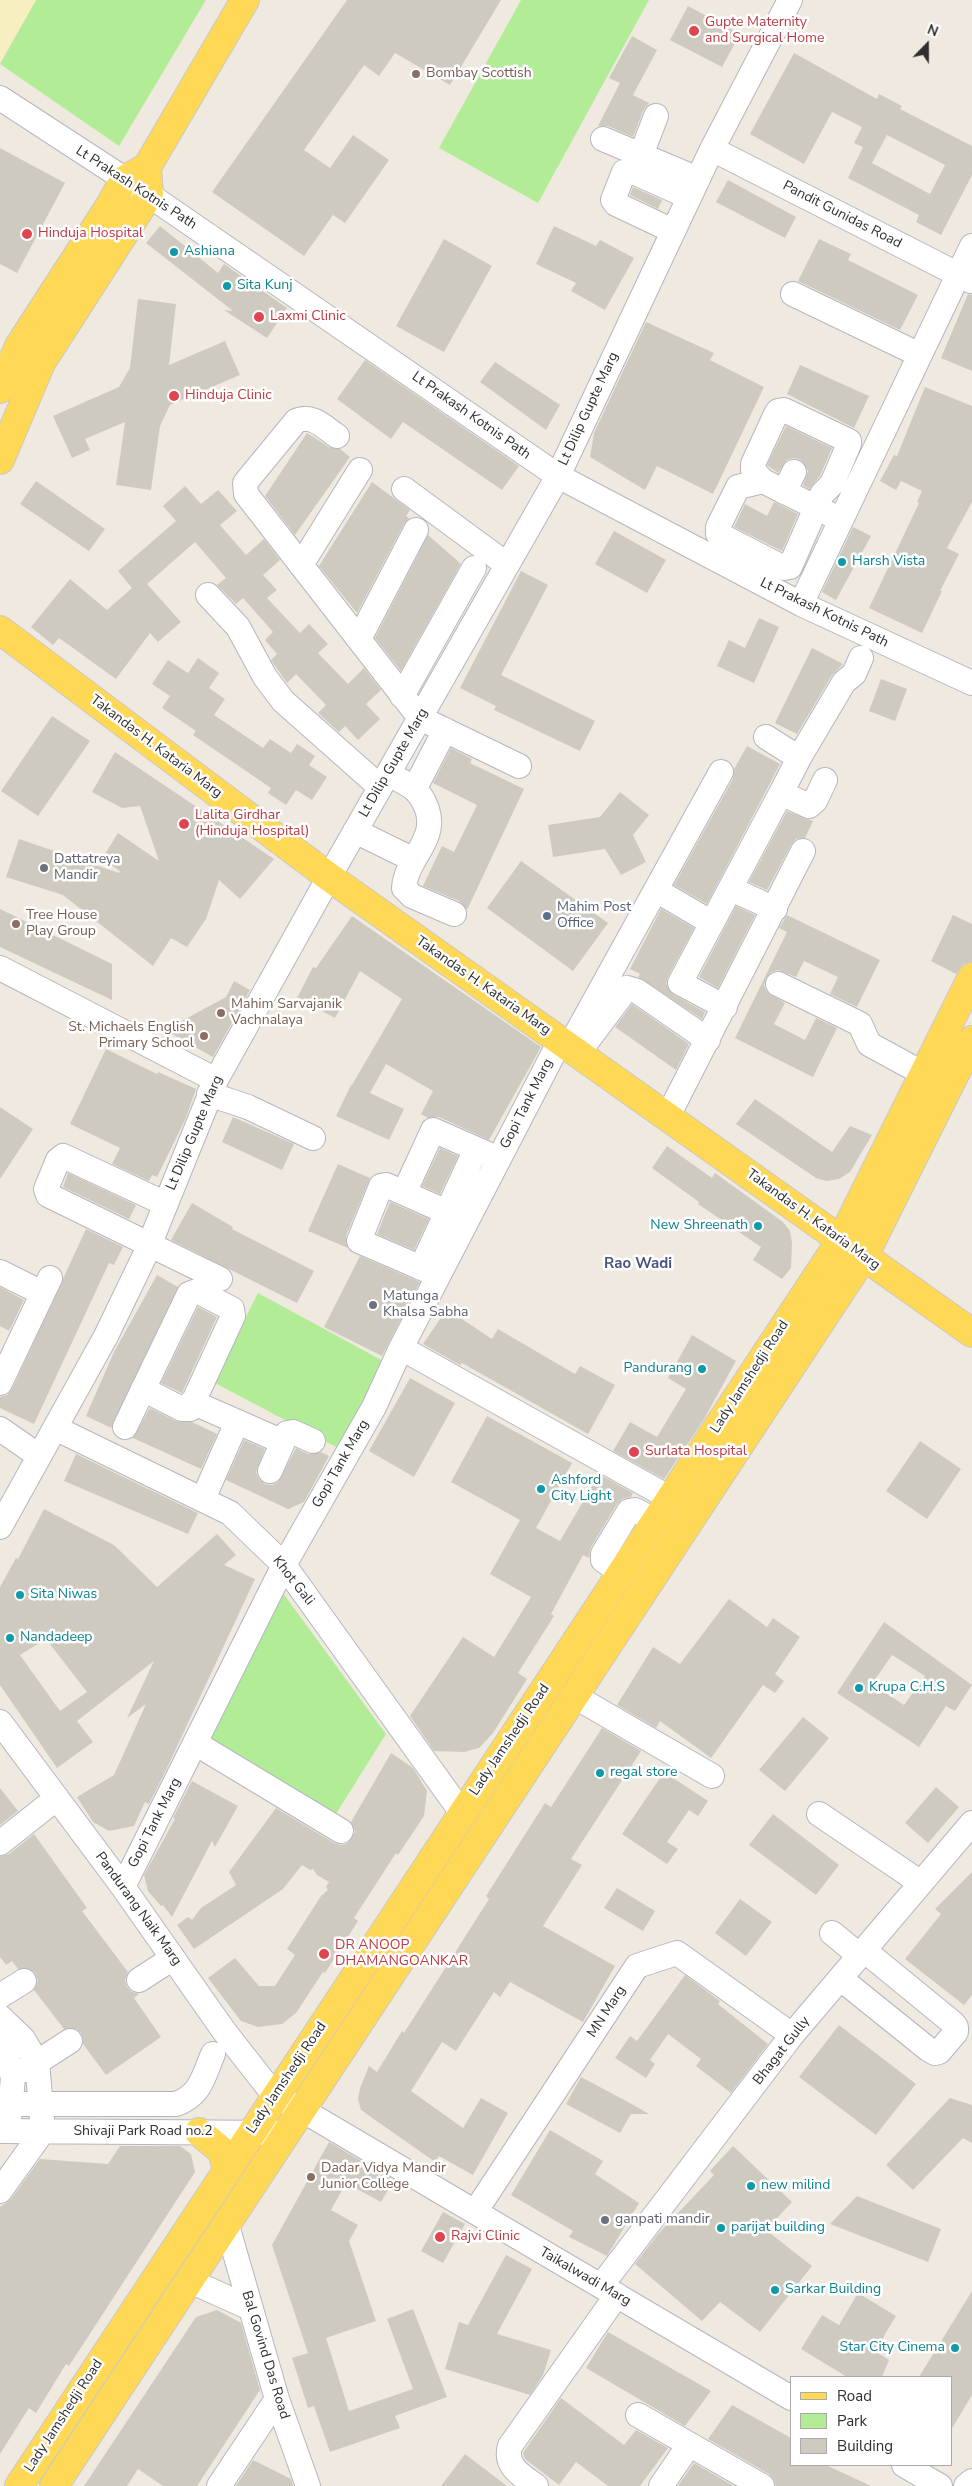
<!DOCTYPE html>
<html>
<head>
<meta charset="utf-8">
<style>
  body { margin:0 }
  #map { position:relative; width:972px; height:2486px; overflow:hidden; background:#f0e9df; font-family:"Nunito Sans",sans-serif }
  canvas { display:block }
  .legend { position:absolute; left:790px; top:2376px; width:162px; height:90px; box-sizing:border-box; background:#fff; border:1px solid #ababab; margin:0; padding:6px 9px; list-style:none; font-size:15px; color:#2e2e2e }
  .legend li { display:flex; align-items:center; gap:10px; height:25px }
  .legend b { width:25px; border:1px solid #ababab }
  .north { position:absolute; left:902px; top:20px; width:50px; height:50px; -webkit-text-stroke:4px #fff; paint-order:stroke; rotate:22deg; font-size:14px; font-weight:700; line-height:20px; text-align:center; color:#2e2e2e }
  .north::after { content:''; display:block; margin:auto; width:18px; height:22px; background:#2e2e2e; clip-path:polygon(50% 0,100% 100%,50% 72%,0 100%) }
</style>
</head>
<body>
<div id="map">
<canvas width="972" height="2486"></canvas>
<ul class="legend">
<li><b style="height:6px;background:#ffd855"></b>Road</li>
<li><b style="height:14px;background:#b3ec97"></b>Park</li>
<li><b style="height:14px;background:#cfcac0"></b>Building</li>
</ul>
<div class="north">N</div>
</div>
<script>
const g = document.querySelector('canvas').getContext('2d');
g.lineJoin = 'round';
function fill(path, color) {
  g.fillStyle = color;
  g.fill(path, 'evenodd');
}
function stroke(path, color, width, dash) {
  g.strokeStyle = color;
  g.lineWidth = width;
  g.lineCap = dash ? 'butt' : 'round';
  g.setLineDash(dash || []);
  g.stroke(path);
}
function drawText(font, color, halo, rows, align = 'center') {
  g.font = font + ' "Nunito Sans",sans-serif';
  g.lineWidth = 5;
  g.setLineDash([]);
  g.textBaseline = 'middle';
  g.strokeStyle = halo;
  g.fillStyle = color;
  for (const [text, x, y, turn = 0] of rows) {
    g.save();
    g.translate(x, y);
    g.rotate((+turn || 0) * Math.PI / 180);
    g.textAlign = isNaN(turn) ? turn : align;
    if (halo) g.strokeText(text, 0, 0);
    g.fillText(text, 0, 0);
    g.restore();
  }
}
const green = new Path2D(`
  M36,0h170l-87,146 -119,-82z
  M521,0h128l-111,203 -99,-55z
  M258,1293l127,69 -43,88 -129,-68z
  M280,1589l106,145 -52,83 -126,-75z`);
const sand = new Path2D(`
  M0,0h36l-36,62z`);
const building = new Path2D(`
  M347,0h154l-51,85 -55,-32 -16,23 -15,-11 -60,85 26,18 23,-33 36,25 -44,63 -12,-8 -29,41 -92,-64z
  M688,6l52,28 -18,33 -52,-27z
  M632,36l25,14 -24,45 16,8 -6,8 -10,26 -25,-11h-10l22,-43 -11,-5z
  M794,53l83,46 2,-5 23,12 -2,3 72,37v29l-31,60 -25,-13 3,-7 -71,-37 15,-31 -9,-4 8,-16 -30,-15 -28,52 -54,-30zM887,135l58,30 -15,29 -58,-31z
  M0,148l65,35 -48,90 -17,-9z
  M728,180l68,37 -11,21 -69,-36z
  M633,187l29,13 -4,9 -28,-14z
  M160,226l58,47 6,-9 63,44 -20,30 -43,-28 9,1 -87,-68z
  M554,226l42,20 4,-6 34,18 -29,52 -34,-19 5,-8 -40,-19z
  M444,239l48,27 -48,86 -48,-26z
  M819,239l32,15 -3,6 70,35 -18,35 -102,-49z
  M968,294l4,1v76l-31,-13z
  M138,299l38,5 -7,61 56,-24 15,34 -70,30 -10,21 -9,64 -35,-5 9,-63 -40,17 5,11 -18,8 -19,-42 66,-29 11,-19z
  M646,322l68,31 -4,7 54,27 -51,107 -56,-28 -12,24 -55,-33 4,-24z
  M365,360l154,106 -17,24 -99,-68 -12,17 -54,-40z
  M495,362l65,43 -14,25 -66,-48z
  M800,365l69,31 -15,32 -67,-34z
  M925,387l47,19v96l-25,46 12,6 -19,37h2l-20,42 -53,-25 50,-105 -2,-1 5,-11 -21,-10 -5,9 -16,-9 14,-26 3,1z
  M786,426l46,22 -12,28 -11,13 -6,-4 5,-14 -7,-11 -7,-2 -7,2 -9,13 -11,-8z
  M307,433l22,14 11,2 10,8 -55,78 -30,-39z
  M36,481l69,48 -16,22 -69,-47z
  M372,482l38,28 -4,6 3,2 -5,6 -47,89 -38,-47z
  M185,486l16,18 17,-14 19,21 -17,14 26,30 18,-16 16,21 -17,15 14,15 -10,8 33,35 9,-9 19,20 -10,9 30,31 16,-16 17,22 -15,14 14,15 -22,21 -13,-14 -6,6 -21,-19 8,-8 -30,-31 -9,9 -16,-23 6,-6 -12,-14 8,-8 -30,-34 -7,6 -19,-19 9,-7 -31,-36 -48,42 34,38 -23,20 -8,-9 -34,46 -57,-41 -6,7 -22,-18 39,-48 37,31 25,-22 -14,-17 58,-50 -13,-15z
  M774,502l24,12 -16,37 -48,-24 11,-23 22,12z
  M853,527l18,9 -35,64 -14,-8z
  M614,531l52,29 -19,33 -52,-29z
  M428,535l33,29 -60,107 -26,-33z
  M521,571l27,14 -47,90 94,46 -15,30 -86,-41 2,-4 -36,-18z
  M759,618l20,9 -25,56 -37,-17 12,-26 16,8z
  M812,648l31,16 -11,11 -35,59 -22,-11z
  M198,658l21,15 -10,15 16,11 -11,16 49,33 7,-9 21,14 6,-9 18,12 -6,9 18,12 -15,23 -16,-10 -10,15 -18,-12 3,-5 -78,-53 3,-4 -34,-23 8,-12 -18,-12 16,-24 20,13z
  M881,679l26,10 -12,32 -26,-10z
  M52,716l38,25 -52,75 -37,-25z
  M747,746l33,18 -73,140 -33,-19 59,-106 1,-10z
  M451,748l21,11 -2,4 54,26 -57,121 -8,-9 -36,-15 19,-40 12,6 23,-47 -44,-22z
  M115,752l159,107 -34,40 -21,-19 -13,39 -19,28 -16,-9 -18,28 -90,-71 -57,-18 13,-38 100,34 1,-2 -18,-12 16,-26 41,28 -19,-55 -18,2 -30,-16z
  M620,792l29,23 -16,20 13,27 -25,13 -16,-26 -52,8 -5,-32 52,-8z
  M787,811l26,10 -8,17 -9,1 -5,6 -24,45 -18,-8z
  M521,861l87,62 -35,48 -86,-63z
  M736,906l19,9 -37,73 -19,-11z
  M0,909l112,55v36l-112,-53z
  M661,909l33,19 -26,49 -2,7 8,11 31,17 -3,7 -64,-42 2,-3 -10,-5z
  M787,915l93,45 -23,47 -27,-13 8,-17 -34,-16 -8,16 -18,-7 -7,2 -5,6 -2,7 3,7 18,11 -11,21 31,16 11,-22 21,10 -24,49 -78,-39 52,-106 -8,-4z
  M953,915l19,9v38l-9,2 -7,10 -25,-13z
  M352,916l189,131 -52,93 -50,-23 -11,1 -7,-4 12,-23 -47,-27 -16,29 34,16 -15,31 -53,-24 15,-31h1l50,-86 -42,-28 -25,47 -38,-20 16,-31 3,1z
  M234,981l16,9 -37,67 -48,-27 61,-33z
  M632,1004l57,40 -13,26 -61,-43z
  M106,1049l51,25 1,-2 38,17 -11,31 -28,57 -5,-2 -3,6 -37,-17 8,-16 -50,-24z
  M755,1099l77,53 18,-26 22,9 -22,37 -11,7 -13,2 -10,-3 -80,-54z
  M0,1107l33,22 -33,50z
  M233,1117l61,27 -12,26 -60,-28z
  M667,1146l45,32 3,-5 68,49 7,9 2,12 -1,25 -9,11 -29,-19 8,-13 -63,-43 1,-2 -47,-34z
  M440,1148l18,8 -18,38 -18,-8z
  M338,1164l32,14 -24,58 2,12 -40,-17z
  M68,1173l68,32 -7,14 -66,-32z
  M390,1202l39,17 -15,31 -37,-16z
  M192,1203l41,24 -1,2 82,42 -17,32 -126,-63z
  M86,1229l37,18 -9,18 -5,-2 -75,161 -34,-16v-11l7,-2 5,-6z
  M360,1256l60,26 -38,74 -58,-29z
  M157,1275l21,12 -67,141 -25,-12 28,-64z
  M0,1287l24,13 -15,31 -9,-5z
  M198,1307l19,10 -35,76 -21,-10z
  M447,1309l45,30 6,-10 77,45 5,-8 35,19 -27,49 -126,-71 -2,2 -37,-21z
  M692,1335l44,26 -33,60 -39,58 -51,-28 17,-29 27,15 29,-48 -18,-11z
  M410,1378l45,25 -41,74 -45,-26z
  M150,1408l26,13 16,1 25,12 -16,35 -68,-31z
  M487,1416l85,47 -36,65 24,13 39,-67 34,19 -2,4 -9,2 -5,5 -26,43 -2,11 -6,-3 -32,59 3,2 -36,57 9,6 -34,54 -14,15 -15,4 -30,-1 -24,-35 53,-79 31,20 37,-60 -41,-23 30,-54 -69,-38z
  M244,1440l21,9 -9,23 3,7 6,5 7,1 6,-3 18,-34 12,6 13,-2 8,4 -25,46 -16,7 -62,-29z
  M920,1441l41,28 -34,50 -41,-28z
  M76,1454l122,59 -10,21 -124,-53z
  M44,1509l70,36 43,42 60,-53 19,21 -12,10 31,14 -88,189 -18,36 -4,-2 -11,24 -25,5 -16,-9 -16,-25 37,-22 32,-71 -19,14 27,-57 -77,60 16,21 -36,26 -57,-83v-98l16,-29 2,1zM46,1639l41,53 -27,19 -40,-56z
  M729,1599l38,28 6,-9 27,19 -25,37 9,7 -9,12 -12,-8 -52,73 -51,-37 -4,7 -39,-23 36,-58 27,17z
  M884,1622l88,63 -17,26 -9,-5 -27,41 -82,-54zM892,1655l33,21 -21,29 -32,-21z
  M803,1717l26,21 -44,53 -26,-21z
  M602,1728l39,23 -70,108 11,6 -39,61 72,40 -32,56 -73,-40 -10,15 -6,-5 -38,59 -14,-9 -31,49 52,37 18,-30 27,15 -35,62 -34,-19 -4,6 -74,-52 -3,-11 2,-11 9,-22 8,6 25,-41 2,2 85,-134 -3,-3 59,-93 6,4z
  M391,1753l22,15 14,23 -3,25 -26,39 -2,-2 -42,65 4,3 -33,52 -2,-1 -27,41 -14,11 -24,3 -17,-6 -33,-43 27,-20 24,28h16l20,-31 -8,-6 34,-53 7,-6 -2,-3 3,-5 -12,-7 -4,-6 -3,1 -8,-5 -19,24 -89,60 -17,-24 11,-8 4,3 9,-12 35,-23 -7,-13 47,-64 58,35 7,2 7,-2 7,-11 -4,-10z
  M664,1772l44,29 -10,15 -9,-6 -22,32 11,7 -11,15 -45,-30z
  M192,1781l46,25 -23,41 -3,-6 -40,76 -9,-12 -2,1 -13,-15 -4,-16 31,-56 -2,-1z
  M936,1787l23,20 -31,36 -23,-20z
  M0,1788l18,23 -18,14z
  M773,1814l66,51 -23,30 -67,-50z
  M34,1834l53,74 -5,3 46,61 -3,8 2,7 5,5 7,2 -5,4 27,39 -55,38 -23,-31 -2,-11 -5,-4h-12l-30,-39 4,-9 -3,-8 -5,-4h-12l-6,-8 -6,4 -6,-8v-101l9,-2z
  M972,1872v123l-8,10 -59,-46 36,-45 -6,-5z
  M617,1888l38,23 -12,20 -39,-23z
  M740,1899l32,23 -26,34 -31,-23z
  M685,1975l35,26 -2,3 50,40 -37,49 -35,-27 5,-7 -33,-25 -18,26 5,4 -9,14 -31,-20 15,-22 7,5z
  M839,2025l77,59 -40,51 -77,-58z
  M581,2077l47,25 21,12h-18l-11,19 -54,-29z
  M950,2098l22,7v38l-9,-5 -50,52 -27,-25z
  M550,2130l53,31 -8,13 44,29 -32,53 -38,-19 4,-6 -62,-36z
  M329,2142l65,38 -13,22 -35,-19 -15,27 27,15 -9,16 27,80 -50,17 23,73 64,-22 -26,-70 26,-10 34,88 -52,19 5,12 -70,24 -16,-46 -6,2 -16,-50 16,-5 -36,-108z
  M120,2146h60l11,8 4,18 -126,194 -3,-2 -30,49 -7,-5 -29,46v-247l11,-8 29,-40 68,5z
  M733,2146l59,56 -26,28 46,36 -52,66 -40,-30 -18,19 -67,-57 23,-30 56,-59 -4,-4z
  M857,2196l84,33 -13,33 -98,-38z
  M443,2212l22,12 -22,39 -22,-12z
  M506,2255l26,14 -35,65 54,16 -8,25 -13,20 -85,-26 14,-47 9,3z
  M972,2291v104l-21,35v-53h-32z
  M858,2293l38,23 -21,35 14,9 -7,17h-35l-46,-28 21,-34 17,10z
  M217,2310l24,13 19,67 -63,96h-34l-25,-17 -11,17h-43l112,-169z
  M608,2332l103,59 -26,35 -99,-58z
  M561,2398l63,47 12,-15 32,18 -28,38h-32l-32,-24 -17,23 -34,-26 -2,-6z
  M732,2405l59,33v27h35l45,21h-95l-2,-6 -5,-6 -61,-35z
  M465,2454l42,32h-66z
  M253,2460l38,19 2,7h-57z
  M694,2463l40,23h-56z`);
const minor = new Path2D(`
  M0,98l149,97 409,281 243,128 171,79
  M603,139l95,40
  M712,149l259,132
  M641,155l15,-39
  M673,231l-57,-27 -3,-4 11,-28 7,-1 58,26
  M793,294l127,61
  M337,436c-12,-8 -25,-23 -41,-15l-51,62 1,11 174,224 99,48
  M763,481l-10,-11v-6l23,-50 2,-3 6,-1 65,31v3l-17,40 -10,10 -32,73 -6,1 -66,-34v-7l20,-40 25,-6 78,39
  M404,489l102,75
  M784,492l10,-20
  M301,565l59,-95
  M208,595l30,32 27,50 18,24 97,86
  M801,604l171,-358
  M359,639l57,-109
  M402,696l72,-128
  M766,737l33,21 -18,35
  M799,758l45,-76 10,-8 7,-16
  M388,774c19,10 31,13 39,35 11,31 -21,49 -23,79l8,8 42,18
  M415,788l30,-58
  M355,831l59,29
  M731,889l44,20
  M666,896l46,27
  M0,968l216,112
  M778,984l82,40 9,20 55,30
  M725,1007l-45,-24 101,-190 28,13 6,-5 10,-21
  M585,1044l42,-56 10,3 71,49
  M569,1047l152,-275
  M209,1094l39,13 65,31
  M668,1116l135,-265
  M404,1193l29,-63 66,29
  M166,1204l-103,-48 -5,4 -12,29 2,6 172,84
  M421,1268l55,-119
  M0,1272l42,21
  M438,1275l-79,-34 22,-55 5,-1 81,36
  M401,1348l269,150
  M0,1383l50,-105
  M192,1402l91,40 -13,29
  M125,1427l64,-133 8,-3 35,18 1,7 -43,93h-8l-39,-20
  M55,1428l175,85 54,52 178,248
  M0,1429l39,27
  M283,1442l4,-9 6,-1 20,9
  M203,1499l34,-77
  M0,1527l106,-191 40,-83 70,-173 113,-203 229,-401 154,-327 78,-149
  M621,1573l-18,-13v-6l26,-43 6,-1 21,11
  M574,1696l138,80
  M0,1722l123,165 101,144 51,65 27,14 489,288
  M195,1743l146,88
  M819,1814l102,69
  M0,1843l57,-45
  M123,1887l161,-322 90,-158 27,-59 159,-307
  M832,1933l28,23
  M841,1979l87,70 7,4 4,-1 17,-20v-5l-3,-4 -88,-72
  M139,1980l34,-22
  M0,1996l24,-15
  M0,2017l23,22 14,23 6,69 -43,60
  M2,2020l2,24 9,34 -4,41
  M25,2070l45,-29
  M0,2104h176c25,-9 27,-27 37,-50
  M0,2131l286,2
  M475,2212l162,-246 40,-13 115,82
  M226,2222l51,177 31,87
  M188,2280l62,28
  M601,2286l191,-251 180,-212
  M638,2415l124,71
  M904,2465l36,21
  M219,2486l58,-87
  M536,2486c-15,-11 -32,-20 -26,-40l107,-151
  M661,2486l28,-41
  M966,2486l6,-5`);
const major = new Path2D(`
  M0,389l19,-43 90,-139 15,-27 23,-13 98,-167
  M0,460l41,-97 108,-168 -2,-28
  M0,630l329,247 643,456
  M199,2132l23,19 5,19
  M19,2486l822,-1246 131,-263
  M54,2486l810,-1230 108,-216`);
const markers = [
  [694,31,6,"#e0444e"],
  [416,74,5,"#8d6e63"],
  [27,234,6,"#e0444e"],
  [174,252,5,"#0f9aa8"],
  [227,286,5,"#0f9aa8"],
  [259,317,6,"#e0444e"],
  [174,396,6,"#e0444e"],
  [842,562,5,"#0f9aa8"],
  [184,824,6,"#e0444e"],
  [44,868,5,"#6b7280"],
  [547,916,5,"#5c6f8a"],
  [16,924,5,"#8d6e63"],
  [221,1013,5,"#8d6e63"],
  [204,1036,5,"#8d6e63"],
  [758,1226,5,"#0f9aa8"],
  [373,1305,5,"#6b7280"],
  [702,1369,5,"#0f9aa8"],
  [634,1452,6,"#e0444e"],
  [541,1489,5,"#0f9aa8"],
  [20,1595,5,"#0f9aa8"],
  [10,1638,5,"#0f9aa8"],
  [859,1688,5,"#0f9aa8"],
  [600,1773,5,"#0f9aa8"],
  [324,1954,6,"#e0444e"],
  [311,2177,5,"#8d6e63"],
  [751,2186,5,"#0f9aa8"],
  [605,2220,5,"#6b7280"],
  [721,2228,5,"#0f9aa8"],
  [440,2237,6,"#e0444e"],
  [775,2290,5,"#0f9aa8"],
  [955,2348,5,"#0f9aa8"]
];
const healthNames = [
  ["Gupte Maternity",705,23],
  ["and Surgical Home",705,39],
  ["Hinduja Hospital",38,234],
  ["Laxmi Clinic",270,317],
  ["Hinduja Clinic",185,396],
  ["Lalita Girdhar",195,816],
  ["(Hinduja Hospital)",195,832],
  ["Surlata Hospital",645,1452],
  ["DR ANOOP",335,1946],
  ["DHAMANGOANKAR",335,1962],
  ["Rajvi Clinic",451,2237]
];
const educationNames = [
  ["Bombay Scottish",426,74],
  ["Tree House",26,916],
  ["Play Group",26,932],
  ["Mahim Sarvajanik",231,1005],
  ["Vachnalaya",231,1021],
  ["St. Michaels English",194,1028,"right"],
  ["Primary School",194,1044,"right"],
  ["Dadar Vidya Mandir",321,2169],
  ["Junior College",321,2185]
];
const streetNames = [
  ["Lt Prakash Kotnis Path",136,188,33],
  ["Pandit Gunidas Road",842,215,27],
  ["Lt Dilip Gupte Marg",589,409,-65],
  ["Lt Prakash Kotnis Path",471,416,35],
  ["Lt Prakash Kotnis Path",824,613,26],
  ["Takandas H. Kataria Marg",156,747,37],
  ["Lt Dilip Gupte Marg",394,763,-60],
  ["Takandas H. Kataria Marg",483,986,35],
  ["Gopi Tank Marg",527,1104,-63],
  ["Lt Dilip Gupte Marg",195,1133,-67],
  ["Takandas H. Kataria Marg",813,1220,36],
  ["Lady Jamshedji Road",750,1377,-57],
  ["Gopi Tank Marg",341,1464,-60],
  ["Khot Gali",293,1581,52],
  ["Lady Jamshedji Road",510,1740,-56],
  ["Gopi Tank Marg",155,1823,-63],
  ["Pandurang Naik Marg",138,1909,54],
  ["MN Marg",607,2012,-57],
  ["Bhagat Gully",782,2051,-52],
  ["Lady Jamshedji Road",287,2078,-56],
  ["Shivaji Park Road no.2",143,2132],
  ["Taikalwadi Marg",585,2277,30],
  ["Bal Govind Das Road",265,2355,73],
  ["Lady Jamshedji Road",64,2416,-57]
];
const cultureNames = [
  ["Ashiana",184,252],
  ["Sita Kunj",237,286],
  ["Harsh Vista",852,562],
  ["New Shreenath",748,1226,"right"],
  ["Pandurang",692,1369,"right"],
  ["Ashford",551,1481],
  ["City Light",551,1497],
  ["Sita Niwas",30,1595],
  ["Nandadeep",20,1638],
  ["Krupa C.H.S",869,1688],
  ["regal store",610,1773],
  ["new milind",761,2186],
  ["parijat building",731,2228],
  ["Sarkar Building",785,2290],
  ["Star City Cinema",945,2348,"right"]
];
const worshipNames = [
  ["Dattatreya",54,860],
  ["Mandir",54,876],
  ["Matunga",383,1297],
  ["Khalsa Sabha",383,1313],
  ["ganpati mandir",615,2220]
];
const serviceNames = [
  ["Mahim Post",557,908],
  ["Office",557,924]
];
const neighbourhoodNames = [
  ["Rao Wadi",638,1264]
];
fill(green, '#b3ec97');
fill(sand, '#f7efc0');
fill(building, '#cfcac0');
stroke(minor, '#b3b6c2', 26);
stroke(major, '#c9c9c9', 30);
stroke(minor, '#fff', 24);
stroke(major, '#ffd855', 28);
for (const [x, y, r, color] of markers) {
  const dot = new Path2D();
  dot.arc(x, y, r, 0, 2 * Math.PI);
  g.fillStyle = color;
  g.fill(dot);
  stroke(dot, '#fff', 2);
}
drawText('14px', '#be3a42', '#fff', healthNames, 'left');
drawText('14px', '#785e54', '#fff', educationNames, 'left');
drawText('14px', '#2e2e2e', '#fff', streetNames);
drawText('14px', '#0d838f', '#fff', cultureNames, 'left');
drawText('14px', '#5b616d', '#fff', worshipNames, 'left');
drawText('14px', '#4e5e75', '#fff', serviceNames, 'left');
drawText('bold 15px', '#485384', '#fff', neighbourhoodNames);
</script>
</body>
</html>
